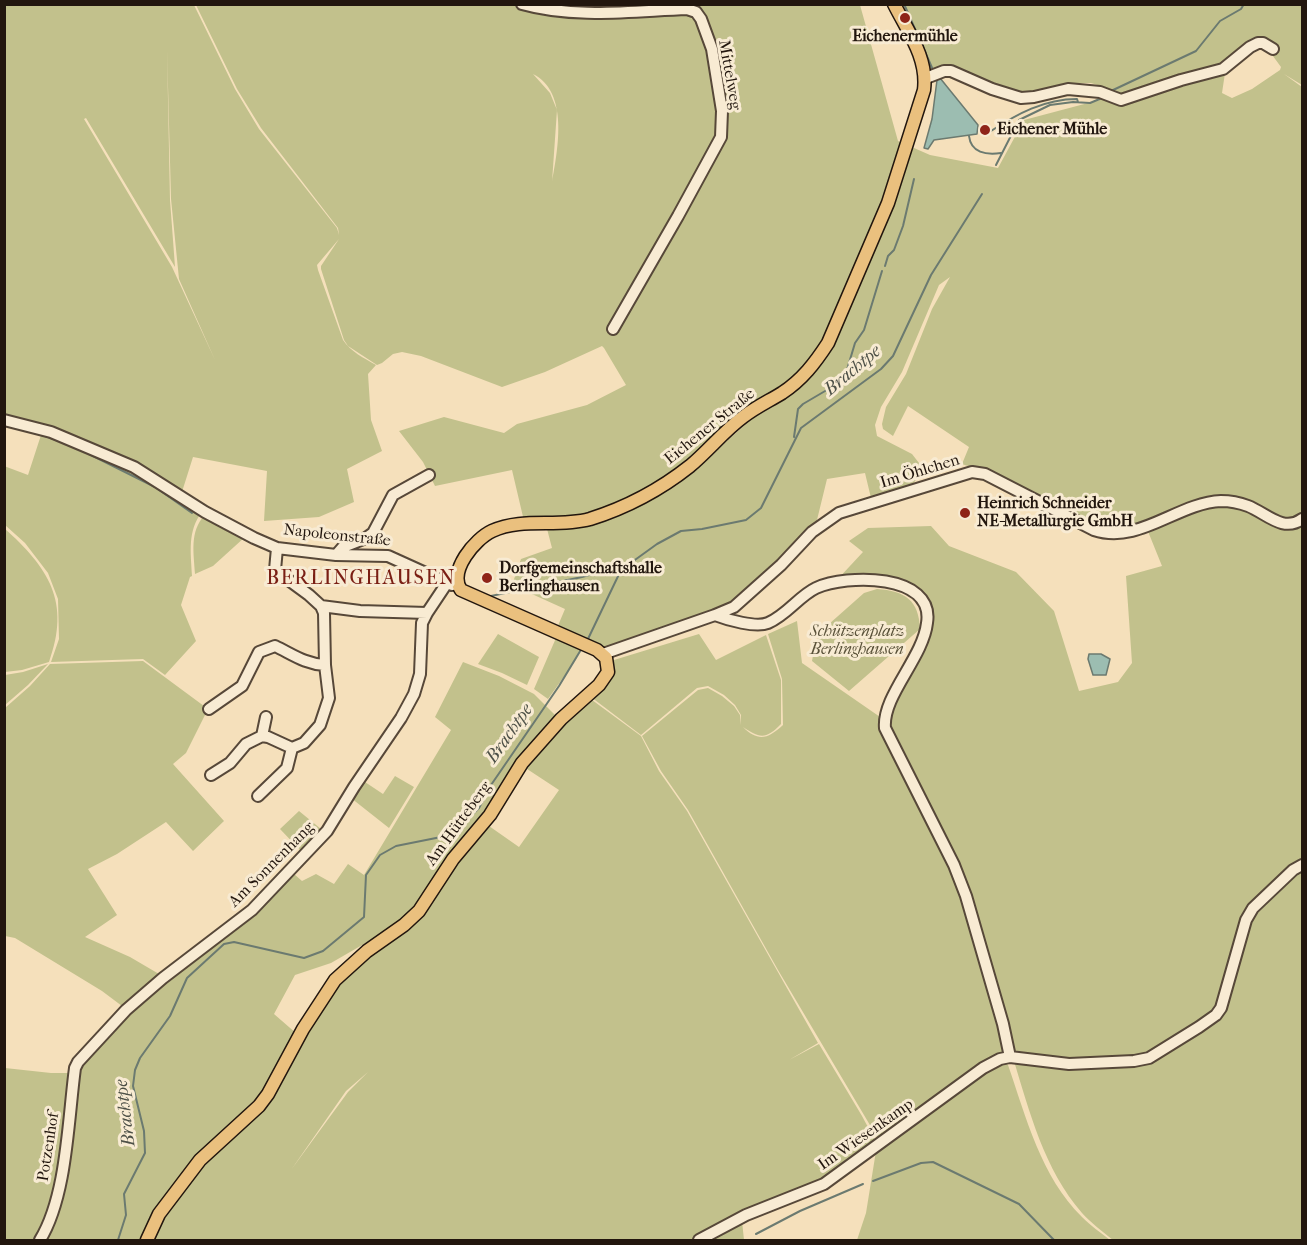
<!DOCTYPE html>
<html>
<head>
<meta charset="utf-8">
<style>
  body { margin:0 }
  #map { position:relative; width:1307px; height:1245px; overflow:hidden; background:#f5e0bb; font-family:"IM FELL French Canon",serif }
  canvas { display:block }
  .frame { position:absolute; inset:0; border:6px solid #22160e; pointer-events:none }
</style>
</head>
<body>
<div id="map">
<canvas width="1307" height="1245"></canvas>
<div class="frame"></div>
</div>
<script>
const g = document.querySelector('canvas').getContext('2d');
g.lineJoin = 'round';
function fill(path, color) {
  g.fillStyle = color;
  g.fill(path, 'evenodd');
}
function stroke(path, color, width, dash) {
  g.strokeStyle = color;
  g.lineWidth = width;
  g.lineCap = dash ? 'butt' : 'round';
  g.setLineDash(dash || []);
  g.stroke(path);
}
function drawText(font, color, halo, rows, align = 'center') {
  g.font = font + ' "IM FELL French Canon",serif';
  g.lineWidth = 6;
  g.setLineDash([]);
  g.textBaseline = 'middle';
  g.strokeStyle = halo;
  g.fillStyle = color;
  for (const [text, x, y, turn = 0] of rows) {
    g.save();
    g.translate(x, y);
    g.rotate((+turn || 0) * Math.PI / 180);
    g.textAlign = isNaN(turn) ? turn : align;
    if (halo) g.strokeText(text, 0, 0);
    g.fillText(text, 0, 0);
    g.restore();
  }
}
const green = new Path2D(`
  M4,5h190l41,84 24,40 78,99 2,7 -1,-7 -77,-100 -24,-39 -41,-84h664l38,136 32,14 68,13 26,-48 83,-22 7,-5 -10,-6 -13,-4h-26l-38,10 -34,-6 -45,-20 -18,5 -8,-21 -23,-46h403v80l-18,-11 18,13v776c-22,13 -45,33 -58,55l-21,81 -8,12 -17,14 -55,31 -28,4 -48,1 -52,-7 -48,-158 -12,-31 -68,-138c-2,-41 73,-102 29,-137 -22,-17 -54,-13 -80,-9l27,-29 -14,-11 19,-13 63,-2 18,20 67,26 38,39 25,80 39,-9 14,-19 -6,-87 36,-10 -17,-42 -16,3 -26,2 -112,-55 -29,-10 7,-17 -61,-41 -15,30 -10,-7 -1,-5 4,-17 20,-33 26,-65 18,-32 -11,8 -37,87 -21,35 -6,18 2,11 35,18 7,9 1,11 -10,14 -39,10 -6,-25 -38,6 -11,45 -84,80 -18,9 -111,37 -46,-22 8,-19 -53,-24 9,-26 31,-11 -6,-23 21,2 26,-6 23,-8 37,-18 40,-24 63,-56 45,-33 31,-36 51,-113 22,-60 -6,-2 -53,130 -32,59 -17,19 -40,24 -22,17 -46,42 -83,50 -38,11 -44,-2 -12,-51 -77,16 -12,-24 -24,-31 45,-14 60,16 13,-9 70,-19 39,-20 -22,-37 -2,-2 -57,26 -43,15 -81,-31 -19,-4 -9,2 -11,9 -5,2 -29,-19 -4,-6 -23,-71v-3l18,-27 -22,26 1,5 25,70c8,12 21,18 33,25l-8,9 3,46 11,31 -35,18 7,33 -35,15 -55,4 3,-50 -74,-14 -12,38 -47,-29 -83,-36 -46,-12zM1260,45l7,3 14,19 -1,3 -28,19 -20,9 -10,-5 3,-20 28,-25zM167,49l4,150 8,80 36,81 -43,-93 -88,-148 2,-1 89,149 -5,-67zM533,74c36,18 25,75 19,108l5,-72 -7,-17z
  M42,432l91,36 69,44c-15,19 -11,41 -10,64l-2,1 -9,28 15,36 -31,34 -22,-16 -92,3 8,-23 -1,-40 -10,-26 -23,-30 -20,-18 -1,-59 24,9z
  M205,515l40,22 -32,29 -18,8c-1,-20 -6,-43 10,-59z
  M4,528c45,40 67,74 45,134l-27,8 -17,2z
  M877,589c28,2 42,11 43,40l-71,62 -37,-30 3,-16 5,-13 44,-39z
  M797,621l5,42 81,56 70,146 53,188 -126,89 -102,-172 -90,-160 -27,-39 -19,-35 56,-46 10,-2 14,8 12,10 6,9 1,10v-10l-6,-10 -11,-10 -16,-9 -11,2 -56,47 -50,-38 21,-23 2,-14 85,-26 17,26 50,-25 15,45v44c-15,16 -22,14 -38,3 15,15 25,12 40,-2l-1,-46 -14,-45z
  M498,634l41,23 -12,28 -25,-12 -24,-9z
  M556,638l25,10 -6,13 -27,38 -14,-10z
  M143,661l65,48 -22,44 -13,11 51,57 -31,30 -27,-29 -49,32 -29,15 29,46 -32,22 45,20 29,17 -37,32 -20,-15 -87,-53 -10,-2v-228l25,-22 20,-22z
  M463,662l36,14 35,18 24,24 -61,78 -76,105 -26,25 -64,37 -36,12 -21,39 23,20 -40,69 -43,38 -70,99h-101l2,-4 32,-166 50,-60 126,-97 41,-39 8,7 14,-7 18,10 14,-20 16,11 87,-145 -16,-13z
  M48,664l-20,21 -23,20v-30l18,-3z
  M588,697l53,39 18,35 28,40 131,232 -29,17 30,-16 43,72 15,28 -54,38 -104,44 -26,14h-542l3,-9 37,-55 52,-50 100,-148 53,-44 56,-68 37,-40 30,21 40,-57 -35,-23zM368,1072l-20,20 -57,78 55,-79z
  M395,776l19,11 -25,41 -38,-30 11,-18 21,14z
  M299,811l22,18 -20,22 -21,-22z
  M1302,866v374h-189c-10,-8 -22,-17 -31,-27 -38,-44 -52,-100 -69,-155l136,2 70,-46 10,-13 18,-81z
  M1004,1062l4,3c18,52 33,112 74,152 8,8 19,16 28,23h-253l9,-27 10,-62 116,-86z
  M5,1068l46,5h20c-3,47 -12,127 -36,167h-30z
  M742,1221l2,19h-38z`);
const water = new Path2D(`
  M940,78l38,47 -1,9 -43,6 -6,9 -4,-1 8,-29 5,-39z
  M1089,654h12l9,5 -4,16h-13l-5,-16z`);
const stream = new Path2D(`
  M904,4l29,66
  M1111,91l85,-40 24,-30 21,-12 3,-5
  M991,131c26,-17 53,-32 86,-32l1,3
  M969,136c2,17 17,19 32,17
  M996,165l23,-45 31,-15 23,-3 17,1 12,-5
  M885,266l3,-10 6,-6 9,-24 11,-47
  M42,435l17,6
  M794,437l4,-28 5,-5 34,-20 9,-11 9,-30 9,-13 18,-59
  M89,454l66,33 37,26
  M491,596l91,-19 32,-9 7,2
  M587,641l34,-71 36,-26 24,-13 21,-2 44,-9 15,-12 40,-80 80,-59 12,-13 38,-81 51,-81
  M873,1181l48,-18 12,-1 86,42 35,36
  M756,1234l44,-23 63,-27
  M118,1240l8,-25 -2,-21 21,-41 -1,-22 -11,-45 2,-16 5,-12 30,-42 17,-38 37,-34 10,-2 70,16 19,-7 41,-34 2,-42 14,-20 16,-9 50,-10 18,-13 15,-15 12,-23 68,-99 23,-38`);
const minor = new Path2D(`
  M522,4c53,15 111,7 165,5l9,3 5,7 11,30 10,62 -1,26 -43,79 -65,113
  M926,78l18,-7h7l41,18 29,9 13,-1 34,-8 32,3 21,8 60,-20 42,-11 27,-22 8,-4h5l10,6
  M4,420l47,12 83,35 71,45 49,26 23,10 59,7 52,1 64,29
  M277,548l-2,22 34,25 12,11 39,5 67,2
  M336,555l7,-8 23,-9 7,-5 20,-38 36,-20
  M715,615c13,5 41,13 53,8 19,-8 31,-27 48,-35 30,-14 119,-15 111,35 -4,35 -45,73 -42,105l69,137 12,31 37,128 7,33
  M603,654l112,-39 19,-8 47,-42 31,-33 27,-19 133,-41 13,2 109,56c45,15 83,-27 127,-29 9,0 19,2 27,5 18,7 35,27 54,13
  M209,709l33,-23 17,-34 16,-6c17,8 30,18 50,19
  M262,736l4,-19
  M211,775l19,-12 16,-19 16,-8 6,1 24,11 12,-5 16,-18 9,-27 -4,-33 -1,-52 -3,-7
  M258,796l29,-28 5,-20
  M40,1240c27,-44 28,-120 35,-172l3,-6 48,-52 37,-32 89,-68 75,-79 27,-44 47,-69 13,-24 6,-20 2,-51 5,-10 20,-30
  M699,1240l47,-25 78,-31 159,-116 17,-9 10,-2 59,7 65,-3 15,-3 50,-31 17,-12 5,-7 25,-88 7,-12 40,-38 9,-5`);
const major = new Path2D(`
  M147,1240l12,-26 41,-54 59,-54 9,-12 35,-65 32,-49 32,-29 37,-26 15,-14 34,-52 37,-44 32,-52 39,-44 38,-34 9,-13 -2,-14 -9,-8 -136,-60c-13,-19 14,-51 31,-59 31,-14 65,-3 98,-12 35,-11 71,-30 100,-53 19,-16 34,-35 53,-49 13,-10 26,-16 39,-24 20,-13 33,-30 46,-50l60,-140 36,-113c4,-32 -16,-58 -30,-86`);
const markers = [
  [905,18,6,"#8f2418"],
  [985,130,6,"#8f2418"],
  [965,513,6,"#8f2418"],
  [487,578,6,"#8f2418"]
];
const poiNames = [
  ["Eichenermühle",905,37,"center"],
  ["Eichener Mühle",997,130],
  ["Heinrich Schneider",977,504],
  ["NE-Metallurgie GmbH",977,522],
  ["Dorfgemeinschaftshalle",499,569],
  ["Berlinghausen",499,587]
];
const streetNames = [
  ["Mittelweg",729,75,80],
  ["Eichener Straße",710,427,-39],
  ["Im Öhlchen",920,472,-17],
  ["Napoleonstraße",337,536,6],
  ["Am Hütteberg",459,824,-54],
  ["Am Sonnenhang",272,865,-45],
  ["Im Wiesenkamp",866,1135,-35],
  ["Potzenhof",49,1147,-81]
];
const parkNames = [
  ["Schützenplatz",857,632],
  ["Berlinghausen",857,650]
];
const waterNames = [
  ["Brachtpe",853,371,-40],
  ["Brachtpe",510,734,-55],
  ["Brachtpe",126,1113,-97]
];
const quarterNames = [
  ["BERLINGHAUSEN",361,579]
];
fill(green, '#c2c18c');
fill(water, '#9cbdb1');
stroke(water, '#6b7a70', 1.5);
stroke(stream, '#6b7a70', 2);
stroke(minor, '#574839', 14);
stroke(major, '#22160e', 15);
stroke(minor, '#f8ebd3', 10);
stroke(major, '#eac07e', 12);
for (const [x, y, r, color] of markers) {
  const dot = new Path2D();
  dot.arc(x, y, r, 0, 2 * Math.PI);
  g.fillStyle = color;
  g.fill(dot);
  stroke(dot, '#f8ebd3', 2);
}
drawText('bold 16px', '#22160e', '#f8ebd3', poiNames, 'left');
drawText('16px', '#22160e', '#f8ebd3', streetNames);
drawText('italic 16px', '#5a523a', '#f8ebd3', parkNames);
drawText('italic 18px', '#4d5047', '#f8ebd3', waterNames);
g.letterSpacing = '1.5px';
drawText('20px', '#7a1f14', '#f8ebd3', quarterNames);
g.letterSpacing = '0px';
</script>
</body>
</html>
